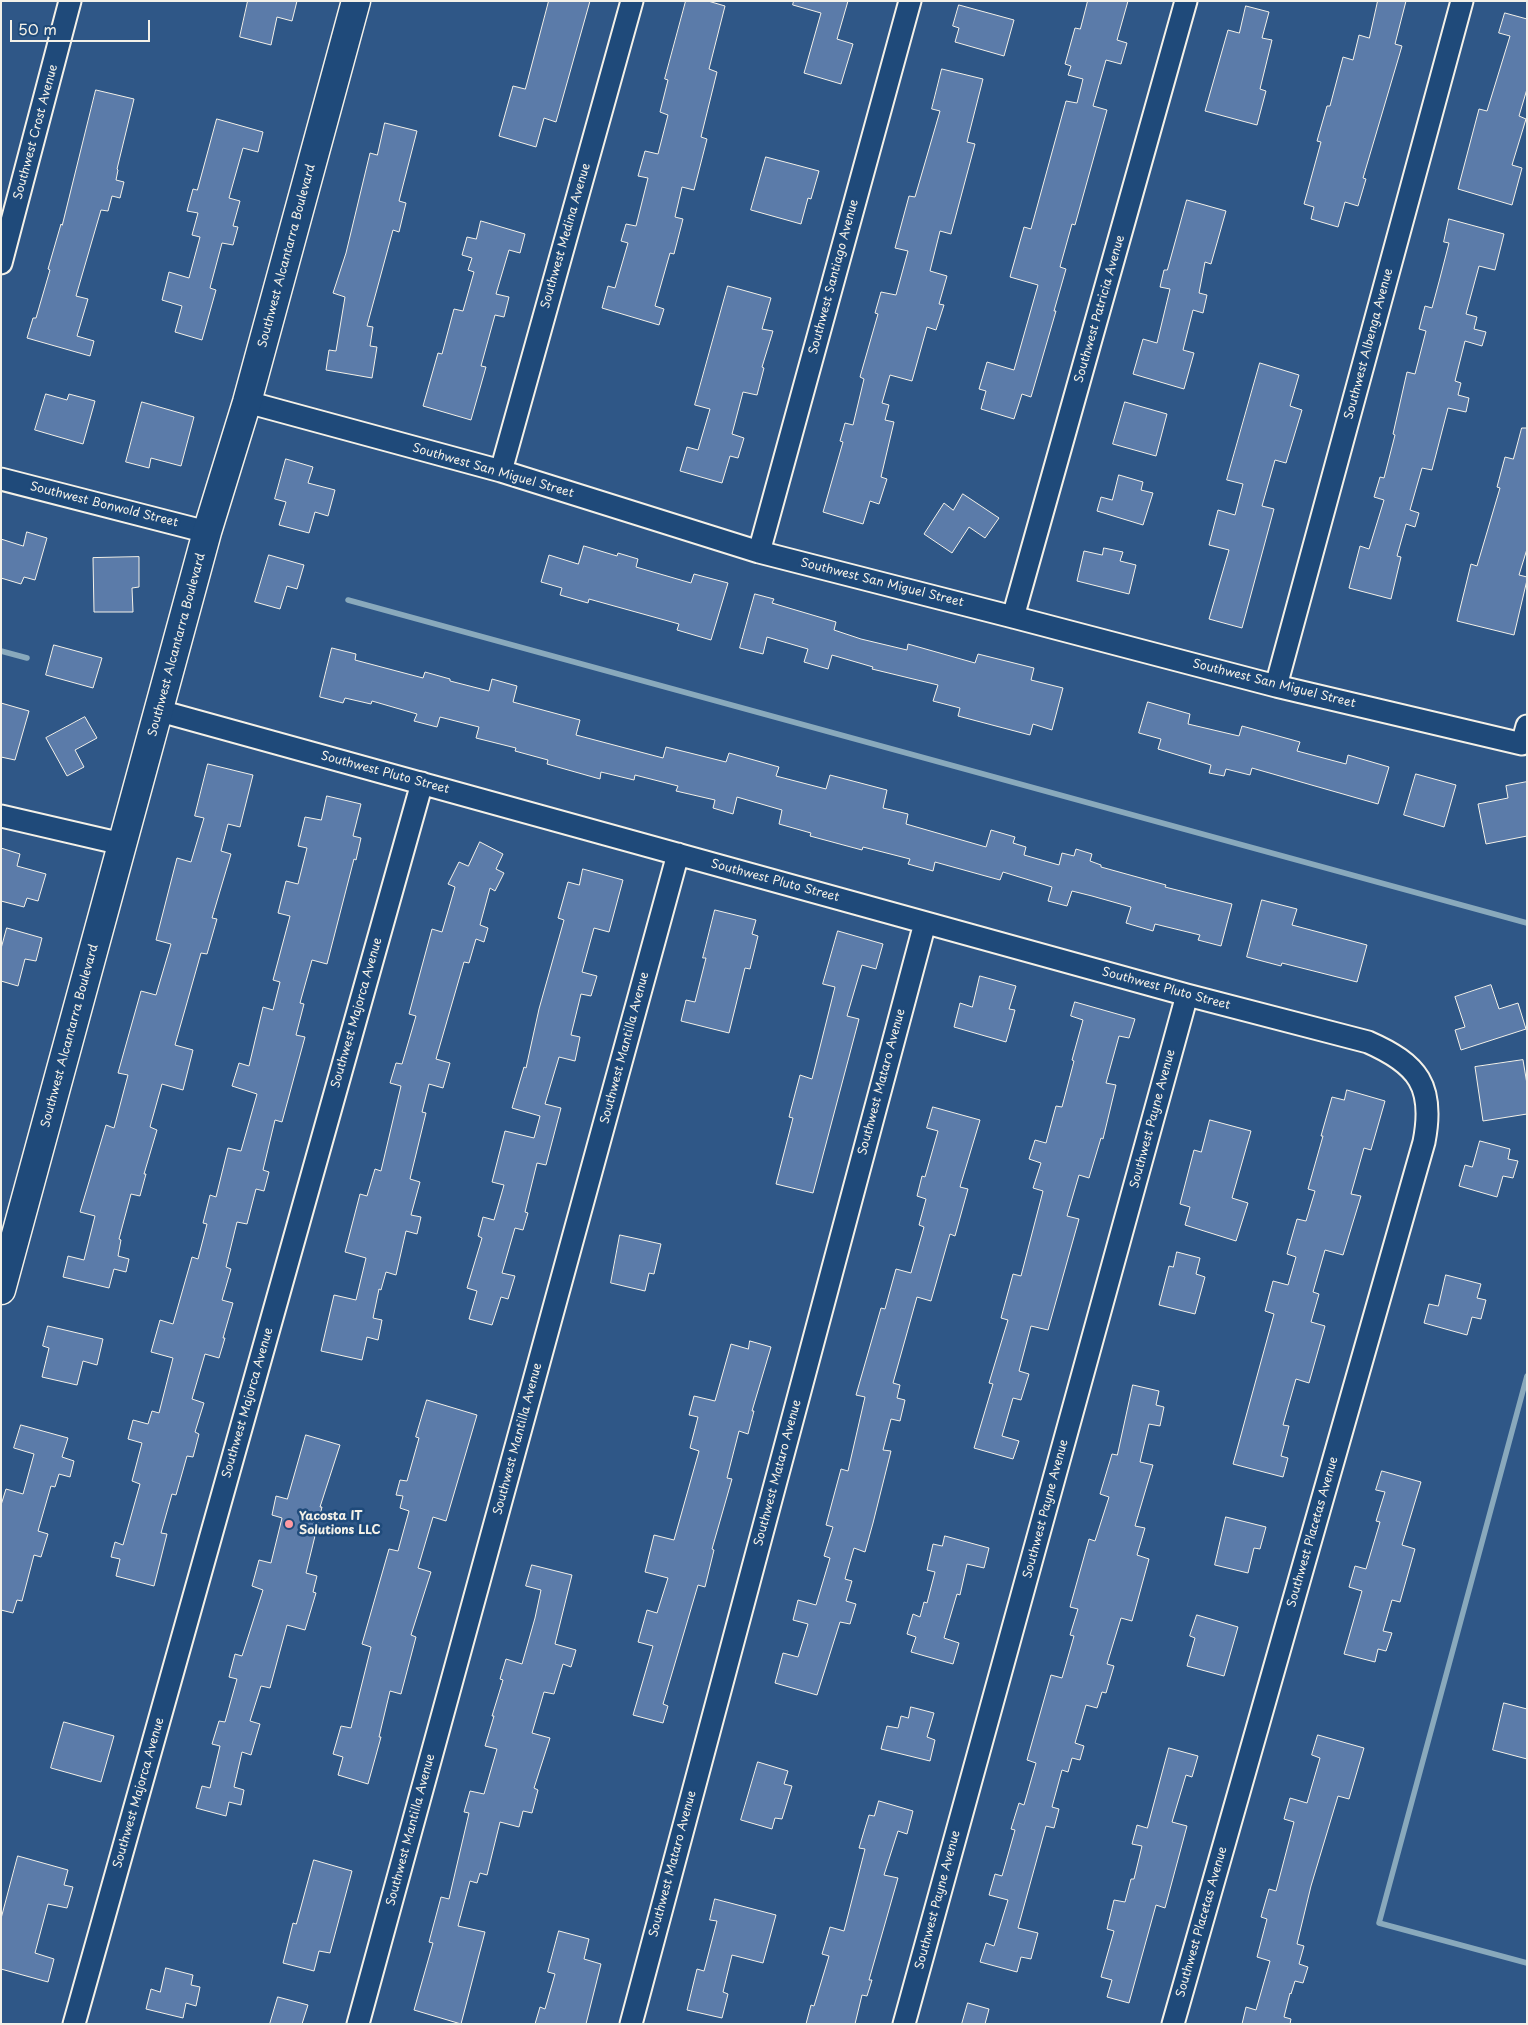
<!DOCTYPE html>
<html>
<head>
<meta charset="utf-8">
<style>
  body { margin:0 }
  #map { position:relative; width:1528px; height:2025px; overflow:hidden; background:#2f5787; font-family:"Playpen Sans",sans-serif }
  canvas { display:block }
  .frame { position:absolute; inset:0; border:2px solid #f4f1e8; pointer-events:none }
  .scale { position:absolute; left:10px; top:20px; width:140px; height:22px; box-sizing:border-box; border:2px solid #f4f1e8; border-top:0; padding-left:6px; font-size:15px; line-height:18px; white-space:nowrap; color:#f4f1e8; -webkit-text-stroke:4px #1f4a7a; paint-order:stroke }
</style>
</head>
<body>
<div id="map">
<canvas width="1528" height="2025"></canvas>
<div class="frame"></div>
<div class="scale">50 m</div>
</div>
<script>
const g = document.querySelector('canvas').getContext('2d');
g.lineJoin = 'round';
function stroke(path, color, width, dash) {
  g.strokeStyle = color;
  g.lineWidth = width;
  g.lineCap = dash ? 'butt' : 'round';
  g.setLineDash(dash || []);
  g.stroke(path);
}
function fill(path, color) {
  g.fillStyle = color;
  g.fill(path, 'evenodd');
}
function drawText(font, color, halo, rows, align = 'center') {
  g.font = font + ' "Playpen Sans",sans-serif';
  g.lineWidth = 5;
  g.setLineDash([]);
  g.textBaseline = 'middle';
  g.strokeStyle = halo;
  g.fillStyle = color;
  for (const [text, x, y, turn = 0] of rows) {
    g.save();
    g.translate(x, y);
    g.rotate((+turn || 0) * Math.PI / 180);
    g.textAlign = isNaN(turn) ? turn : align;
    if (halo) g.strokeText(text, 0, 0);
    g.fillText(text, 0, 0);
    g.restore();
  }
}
const stream = new Path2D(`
  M348,600l1179,323
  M1,651l26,7
  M1527,1376l-148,547 148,40`);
const building = new Path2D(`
  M248,1h49l-5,20 -15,-4 -6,28 -31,-8z
  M549,1h41l-34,121 -12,-4 -8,29 -37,-11 14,-50 12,3z
  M686,1h22l17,5 -16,63 8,3 -16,65 6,2 -13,51 -12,-3 -7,30 8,2 -9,35 -4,-1 -15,53 9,3 -5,16 -57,-17 6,-22 7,2 13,-45 -7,-2 5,-17 10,2 12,-48 -10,-2 7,-25 13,3 10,-39 -8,-3 8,-32 -3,-1z
  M794,1h54l-11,38 16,5 -12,40 -37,-11 17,-60 -28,-8z
  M1088,1h40l-11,39 10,3 -6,21 -15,-4 -13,46 14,4 -32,115 -3,-1 -12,43 6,2 -12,42h2l-25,86 -9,-3 -8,25 -33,-10 5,-18 -7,-2 8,-27 27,8 24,-85 -28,-8 14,-50 7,2 35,-128 11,2 6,-24 -15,-4 3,-9 -6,-2 10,-36 5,1z
  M1378,1h28l-11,43 7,2 -39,132 3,1 -8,27 -13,-4 -7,25 -27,-8 3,-12 -10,-3 17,-62 -4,-1 10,-35h3l13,-49 10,3 6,-25 10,3z
  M959,5l55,15 -10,36 -49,-14 4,-14 -6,-2z
  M1246,6l23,6 -7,26 10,2 -12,49 6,2 -9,34 -52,-14 23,-81 11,3z
  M1505,13l22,6v70l-8,27 7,3 -14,46 10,3 -10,37 -54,-16 21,-80 8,2 23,-75 -11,-3z
  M942,69l41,10 -16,63 8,2 -24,90 -11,-3 -10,40 17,5 -8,28 5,1 -8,25 -9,-3 -15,54 -22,-6 -8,28 7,2 -4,15 9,2 -13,55 6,2 -8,25 -9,-3 -7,23 -40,-12 20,-70 -3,-1 5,-18 8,2 11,-46 -4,-2 18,-63 -3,-1 6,-21 15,3 12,-44 -13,-3 14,-52 6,1 25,-86 -8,-2z
  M96,90l38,9 -17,70 1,1 -2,10 8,2 -4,16 -8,-2 -4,15 -7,-1 -25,86 12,3 -11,37 17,5 -4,15 -63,-18 6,-20h3l14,-48 -2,-1 13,-45 1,1z
  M217,119l46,13 -5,20 -15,-4 -14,50 11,3 -7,25 5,1 -5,18 -11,-2 -12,45 6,2 -14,50 -27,-8 7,-26 -20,-6 7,-28 20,6 11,-41 -8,-2 6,-22 -11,-2 6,-22 4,1z
  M385,123l32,8 -18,70 7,2 -7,29 -6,-2 -26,96 6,1 -3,19 7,1 -5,31 -46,-8 3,-20 7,1 9,-54 -12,-4 13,-40 24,-100 7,2z
  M766,157l53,14 -8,28 -3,-1 -7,26 -50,-14z
  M1187,200l39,11 -15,53 -6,-2 -6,31 8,2 -4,18 -10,-3 -10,40 11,3 -10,36 -51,-15 10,-35 14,4 13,-54 -10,-2 4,-17h3z
  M1449,219l55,15 -9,36 -16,-4 -13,48 11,3 -3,12 12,3 -4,14 -17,-5 -10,40 6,2 -3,12 11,3 -3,14 -18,-4 -16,62 -10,-2 -12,42 9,3 -4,14 -9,-3 -9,32 4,1 -10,42 -42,-11 11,-42 9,3 15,-49 -10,-3 6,-20 4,1 11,-43 -2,-1 14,-62 8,2 11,-43 -7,-2 6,-23 7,2 8,-30 9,-35 -5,-1z
  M481,221l44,13 -5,19 -11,-3 -13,44 13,3 -5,20 -9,-2 -14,51 5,1 -15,53 -48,-14 15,-53 4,1 12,-45 9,2 11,-39 -6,-2 4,-12 -10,-3 5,-18 9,2z
  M728,286l43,12 -9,31 11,2 -11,36 2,1 -7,27 -14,-3 -11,42 12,4 -6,20 -8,-2 -8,27 -42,-12 7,-24 11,3 12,-41 -15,-4z
  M1260,363l39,12 -9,31 12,4 -16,53 -11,-3 -13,46 12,3 -32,119 -33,-9 20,-69 -20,-5 9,-35 17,5 8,-31 -16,-4z
  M46,394l21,6 2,-6 26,7 -12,43 -48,-14z
  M142,402l52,15 -13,49 -30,-8 -2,10 -23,-6z
  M1125,402l42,12 -11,42 -43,-12z
  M1522,428h5v121l-8,26 8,2v3l-13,55 -57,-14 14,-57 6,2 23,-78 -3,-1 8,-30 8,2z
  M286,459l27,8 -5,16 27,7 -7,26 -13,-4 -6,21 -30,-8 7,-23 -11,-3z
  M1119,475l24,7 -2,8 12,3 -10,32 -46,-14 4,-14 11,3z
  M963,494l36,24 -14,20 -16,-11 -17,26 -28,-19 20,-31 9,7z
  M27,532l20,6 -12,42 -11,-3 -3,7 -20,-6v-39l22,7z
  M584,546l33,10 1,-3 20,6 -2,8 55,16 3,-9 34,9 -17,57 -34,-10 2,-6 -90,-25 -1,4 -28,-8 2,-7 -21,-6 8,-27 29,9z
  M1104,548l19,4 -3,9 16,4 -7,29 -52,-13 7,-30 18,4z
  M269,555l35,10 -7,24 -10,-3 -7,23 -25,-7z
  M139,557v30l-7,1 1,24h-39l-1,-54z
  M755,594l19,5 -2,4 64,19 -2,8 27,9 46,11 1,-6 67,19 3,-9 56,14 -3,12 32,8 -11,42 -19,-6 -3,11 -72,-19 2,-8 -27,-7 5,-16 -66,-16 1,-2 -41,-12 -4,14 -24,-7 4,-13 -41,-12 -4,17 -23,-6z
  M54,645l48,13 -9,30 -47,-13z
  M332,648l24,6 -1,6 68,18 2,-6 25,7v2l39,10 3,-12 25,7 -4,16 67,18 -4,15 87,23 3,-11 60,15 3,-9 50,14 -3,9 50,13 4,-14 57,15 -4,18 25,6 -2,10 80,23 5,-17 24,7 -2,6 13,4 -2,8 35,10 3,-12 12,3 2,-7 16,5 -2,7 11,4v2l65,18 -1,2 67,17 -11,42 -23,-6 2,-5 -45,-11 -2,7 -27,-8 5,-16 -39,-11 -20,-5 -5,15 -19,-5 4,-14 -49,-15 -3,8 -65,-18 -2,9 -25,-7 2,-5 -47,-12 -1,3 -52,-14 1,-3 -32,-9 3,-14 -45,-13 -4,17 -20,-6 2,-8 -39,-9 2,-5 -43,-11 -1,5 -33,-8 -1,7 -53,-15 1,-4 -33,-9 1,-3 -40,-10 3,-11 -39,-10 -3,10 -23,-6 3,-7 -45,-13 -1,3 -26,-6 -2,5 -23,-6z
  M1148,702l42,12 -2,10 51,12 3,-10 58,16 -3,9 49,13 2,-9 41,12 -11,37 -126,-36 -2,7 -24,-6 -2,7 -15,-3 2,-8 -53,-16 3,-10 -22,-6z
  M1,703l28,8 -14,49 -14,-3z
  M85,717l12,21 -22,12 9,17 -17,9 -21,-38z
  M208,764l45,11 -13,52 -12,-3 -7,27 10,3 -19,64 5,1 -10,35 -6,-1 -26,92 18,5 -10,40 -21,-6 -12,43 7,3 -13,44h2l-6,22 -9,-2 -12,45 2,1 -3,16 11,3 -3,13 -12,-3 -5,19 -46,-11 5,-21 16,4 11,-44 -15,-4 26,-87 8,3 14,-53 -10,-2 23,-82 15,4 15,-51 -15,-4 21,-82 14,4 13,-44 -9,-2z
  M1416,774l40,11 -12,42 -40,-12z
  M1527,782v54l-41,8 -8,-40 30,-6 -2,-12z
  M327,796l34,8 -8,32 8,2 -5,22 -2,-1 -27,105 -15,-4 -12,43 4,1 -8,31 9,2 -23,85 -7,-2 -12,50 6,2 -5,19 -8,-2 -9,35 -10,-2 -11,45 5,2 -9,31 11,3 -10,35h2l-6,20 -14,-4 -13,45 12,4 -9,29 4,2 -6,23 -6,-1 -11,39 -4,-1 -11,39 6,1 -13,52 -38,-10 4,-17 -9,-2 4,-15 8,3 17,-61 -8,-3 10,-38 -14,-4 5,-19 15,4 4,-13 7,2 14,-55 -22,-6 9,-32 13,4 19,-67 6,2 9,-35 -4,-1 7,-28 6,2 12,-49 13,3 16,-57 -25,-8 7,-23 10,3 14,-59 10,3 7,-28 -7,-2 17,-64 -12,-3 8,-32 12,3 9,-36 -9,-2 7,-29 16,3z
  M480,842l23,12 -7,15 8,4 -9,18 -5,-3 -10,37 8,3 -4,14 -8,-3 -7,24 -5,-1 -28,97 14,4 -7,25 -14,-4 -7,28 4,1 -16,66 10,3 -9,33 10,2 -4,17 -11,-3 -10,44 -10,-3 -5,18 -2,-1 -6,29 9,2 -4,20 -11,-3 -5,23 -41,-9 13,-56 22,5 10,-42 -21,-6 15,-58 7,2 8,-27 6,2 20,-85 -11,-3 6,-20 6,1 14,-48 -7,-2 23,-85 10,3 13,-45 -7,-3 11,-22 9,4z
  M1,848l19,6 -3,12 29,8 -8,27 -11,-3 -3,9 -23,-6z
  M583,869l40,11 -14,52 -15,-4 -12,44 15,4 -6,20 -10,-2 -10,41 9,2 -5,24 -16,-4 -14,47 16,4 -15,57 -9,-2 -12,49 3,1 -5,17 -8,-2 -13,45 13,3 -7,23 -7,-2 -9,28 -23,-6 8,-28 -10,-3 15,-50 -4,-2 5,-19 11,3 10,-35 -12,-3 13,-51 29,7 6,-22 -28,-8 12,-41 2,1 13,-59 25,-89 -6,-2 10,-36 11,3z
  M1262,900l35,9 -5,16 75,20 -10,37 -75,-19 -1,3 -34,-9z
  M715,910l41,10 -4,14 6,2 -8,33 -5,-1 -16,65 -48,-12 5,-21 9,2 11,-44h-3z
  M7,928l35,10 -6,23 -11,-2 -7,27 -17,-5v-32z
  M838,931l45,13 -7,25 -14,-4 -15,51 12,3 -46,174 -37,-9 17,-66 -4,-1 11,-42 12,4 23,-92 -12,-3z
  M980,976l36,10 -7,23 6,1 -9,32 -52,-15 6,-24 12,4z
  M1491,985l8,24 19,-6 8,26 -65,21 -6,-20 10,-3 -10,-30z
  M1075,1002l60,17 -6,19 -10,-2 -13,47 10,2 -13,54 -2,-1 -12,40 -10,-3 -12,41 12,3 -31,111 -17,-4 -12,45 10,3 -8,26 -8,-2 -11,38 17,5 -6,18 -39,-11 19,-64 -4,-1 19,-63 -7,-2 12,-44 8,2 22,-85 -10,-3 8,-25 -12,-4 6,-19 11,3 10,-37 6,1 12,-46 -2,-1 11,-40 -12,-4z
  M1523,1060l4,24v30l-44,7 -8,-54z
  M1347,1090l38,11 -14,49 -7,-2 -13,46 10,2 -18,59 -18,-5 -12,42 6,2 -8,28 14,4 -16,57 -13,-4 -13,46 6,1 -8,30 7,2 -5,19 -50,-13 41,-150 -9,-3 8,-30 15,4 8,-28 -9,-3 10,-35 9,2 9,-30 -7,-2 15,-53h-2l11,-39 12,3z
  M933,1107l47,13 -20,67 8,2 -13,47 -5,-2 -19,67 -14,-4 -24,86 7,2 -3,13 8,2 -5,21 -9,-2 -8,31 8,1 -18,72 -8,29 -11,-4 -9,31 7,2 -6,20 10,3 -6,20 -10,-2 -23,73 -42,-12 8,-30 15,4 10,-33 -15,-4 5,-20 18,5 14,-47 -6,-2 9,-29 -7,-2 15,-56 7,2 17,-74 -9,-2 25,-87 4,1 11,-40 15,4 13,-46 -5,-2 7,-26 -9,-3 5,-20 3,1 13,-46 -11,-3z
  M1210,1120l41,11 -19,67 16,5 -12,38 -51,-16 5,-18 -10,-3 14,-54 7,2z
  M1480,1141l30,8 -2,10 10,2 -5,17 -10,-2 -6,21 -38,-11 6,-21 7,2z
  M620,1235l41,9 -7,30 -5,-1 -4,18 -34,-8z
  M1177,1252l23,6 -4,16 9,3 -10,37 -36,-9 10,-39 4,1z
  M1446,1275l35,9 -4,14 9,2 -5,19 -9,-2 -5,18 -43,-12 5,-19 9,2z
  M48,1326l55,13 -6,26 -14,-4 -6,24 -35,-8 7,-29 -6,-2z
  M750,1341l21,6 -19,64h2l-6,23 -9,-3 -12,47 5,1 -20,70 2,1 -9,37 -7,-2 -35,119 5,2 -5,17 -30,-8 20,-69 -15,-4 9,-32 10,3 11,-35 -23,-6 9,-37 20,5 25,-89 -9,-3 8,-31 -9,-2 5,-19 21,5 16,-57 17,5z
  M1133,1385l26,6 -3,14 8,2 -4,19 -11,-2 -9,38 13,3 -18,61 10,2 -8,27 12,4 -17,62 -11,-3 -14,46 7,2 -8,27 -4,-1 -5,16 -11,-3 -11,38 9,3 -4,14 -8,-2 -4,14 -6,-2 -10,37 7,2 -5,19 -8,-2 -28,102 20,5 -7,26 -10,-2 -4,15 -37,-10 6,-19 8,3 14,-46 -19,-5 6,-21 7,2 13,-46 -4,-1 8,-26 5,2 12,-42 -9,-3 24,-85 11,3 12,-42 -4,-1 8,-26 -8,-2 19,-68 6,2 14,-44 -9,-3 12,-40 5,1z
  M427,1400l50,15 -31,106 -13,-4 -15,51 13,4 -20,63 5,2 -15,57 -11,-3 -11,46h2l-13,47 -30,-9 5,-18 -10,-3 8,-28 10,2 20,-81 -9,-3 27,-95 9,2 11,-40 -9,-3 3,-12 -7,-1 4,-15 7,1 12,-43 -3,-1z
  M21,1425l47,13 -6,19 12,4 -4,16 -11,-3 -4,13 -4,-1 -13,45 10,3 -7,23 -7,-2 -12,46 -5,-1 -4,13 -12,-3v-105l5,-16 17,5 11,-40 -20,-6z
  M306,1435l34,10 -20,62h2l-16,66 11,3 -4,16 3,1 -11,37 -18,-5 -17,63 -9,-2 -11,35 10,3 -9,31 -9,-3 -8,35 10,3 -3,15 -12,-3 -3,14 -30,-8 6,-22 8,2 10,-42 -8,-2 7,-23 6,1 12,-43 -8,-2 6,-23 7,2 21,-66 -11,-4 7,-26 12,3 11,-45 -10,-3 4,-19 11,3z
  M1382,1471l39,11 -19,63 13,4 -15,53 -8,-2 -9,31 9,2 -6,18 -8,-2 -3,13 -31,-8 18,-63 -13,-4 6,-21 11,3 14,-47 -4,-1 9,-29 -9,-2z
  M1226,1517l40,10 -6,22 -6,-1 -6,25 -33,-8z
  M945,1536l44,12 -5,20 -17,-4 -7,31 -3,-1 -13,44 15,5 -6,21 -42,-12 5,-15 -9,-3 6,-20 7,3 4,-15 3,1 8,-31 -8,-2 6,-26 9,2z
  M532,1565l40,10 -17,69 21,6 -5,17 -8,-3 -9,30 -10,-2 -12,41 18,5 -16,50 4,2 -6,23 -9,-2 -4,16 -19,-5 -13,53 -7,-2 -3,10 -7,-2 -12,45 27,6 -24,92 -47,-14 19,-67 -4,-1 12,-45 8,2 20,-86 -5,-1 6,-21 14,3 13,-45 -12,-3 9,-30h-2l11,-36 -3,-1 6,-20 16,5 13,-46 6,-28 -15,-4z
  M1197,1615l41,12 -14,49 -37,-10 8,-28 -5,-2z
  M1504,1703l23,6v50l-34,-9z
  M911,1707l23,6 -7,24 8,3 -5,21 -49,-12 6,-23 11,2 3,-12 7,2z
  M64,1722l50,14 -13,46 -50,-14z
  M1318,1735l46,13 -15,51 -11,-3 -27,90 -14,58 7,2 -5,18 9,3 -5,16 -8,-2 -4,13 -1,-1 -6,24 7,2 -1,5h-48l4,-17 10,3 14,-49 -13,-4 10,-38 -6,-2 8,-28 7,2 18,-69 -10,-3 6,-21 17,5 13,-45 -8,-3z
  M1169,1748l29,8 -6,21 -6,-2 -14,47 15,4 -22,82 -9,-3 -27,98 -22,-6 5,-17 -11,-3 13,-46 -7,-2 7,-29 11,2 6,-23h3l8,-33 -10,-2 5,-19 10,3z
  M758,1762l30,9 -4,13 8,2 -10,33 -7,-1 -3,11 -31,-9z
  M879,1801l34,10 -6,23 -9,-3 -14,44 14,3 -29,102h3l-5,16 -5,-1 -7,29h-49l5,-19 3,1 15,-50 -7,-2 8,-27 14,4 21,-82 -6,-1 10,-33 5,1z
  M18,1856l50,14 -4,15 9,2 -6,21 -19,-4 -13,49 19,6 -6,23 -47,-13v-50z
  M314,1860l38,11 -22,82 -11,-2 -5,20 -31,-8 10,-40 3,1z
  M715,1899l61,16 -13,48 -31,-8 -9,37 5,2 -6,24 -35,-8 10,-41 7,2 13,-50 -7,-1z
  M559,1931l30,8 -5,20 17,5 -15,60h-51l5,-17 5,2 10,-35 -7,-2z
  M166,1968l27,7 -2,10 9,2 -4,19 -10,-3 -3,15 -37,-9 5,-20 9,3z
  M278,1997l30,8 -6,19h-32z
  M968,2003l21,6 -4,15h-23z`);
const street = new Path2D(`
  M1,263l69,-262
  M247,402l254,69 258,81 254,65 263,69 246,58 5,-18
  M501,471l131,-470
  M1,479l206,53
  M759,552l151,-551
  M1013,617l173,-616
  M1276,686l186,-685
  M160,711l1027,284 181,47c50,22 67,44 56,100l-251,882
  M1,816l121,28
  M74,2024l348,-1241
  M358,2024l320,-1170
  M631,2024l294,-1101
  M904,2024l283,-1029`);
const secondary = new Path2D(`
  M1,1290l206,-758 40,-130 109,-401`);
const markers = [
  [289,1524,5,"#ff9aa2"]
];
const streetNames = [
  ["Southwest Crost Avenue",36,132,-75],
  ["Southwest Medina Avenue",566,236,-74],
  ["Southwest Alcantarra Boulevard",287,256,-75],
  ["Southwest Santiago Avenue",834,277,-75],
  ["Southwest Patricia Avenue",1100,309,-74],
  ["Southwest Albenga Avenue",1369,344,-75],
  ["Southwest San Miguel Street",493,471,16],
  ["Southwest Bonwold Street",104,505,14],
  ["Southwest San Miguel Street",882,583,14],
  ["Southwest Alcantarra Boulevard",177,645,-75],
  ["Southwest San Miguel Street",1274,684,14],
  ["Southwest Pluto Street",385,773,15],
  ["Southwest Pluto Street",775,881,15],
  ["Southwest Pluto Street",1166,989,15],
  ["Southwest Majorca Avenue",357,1013,-74],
  ["Southwest Alcantarra Boulevard",70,1036,-75],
  ["Southwest Mantilla Avenue",625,1048,-75],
  ["Southwest Mataro Avenue",882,1082,-75],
  ["Southwest Payne Avenue",1153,1119,-75],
  ["Southwest Majorca Avenue",248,1403,-74],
  ["Southwest Mantilla Avenue",518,1439,-75],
  ["Southwest Mataro Avenue",778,1473,-75],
  ["Southwest Payne Avenue",1046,1509,-75],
  ["Southwest Placetas Avenue",1313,1532,-74],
  ["Southwest Majorca Avenue",139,1793,-74],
  ["Southwest Mantilla Avenue",411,1830,-75],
  ["Southwest Mataro Avenue",673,1864,-75],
  ["Southwest Payne Avenue",938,1900,-75],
  ["Southwest Placetas Avenue",1202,1922,-74]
];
const poiNames = [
  ["Yacosta IT",299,1517],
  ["Solutions LLC",299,1531]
];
stroke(stream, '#89a9bc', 5.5);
fill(building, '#5b7ba9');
stroke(building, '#f4f1e8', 1);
stroke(street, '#f4f1e8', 25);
stroke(secondary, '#f4f1e8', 31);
stroke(street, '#1f4a7a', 21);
stroke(secondary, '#1f4a7a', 28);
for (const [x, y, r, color] of markers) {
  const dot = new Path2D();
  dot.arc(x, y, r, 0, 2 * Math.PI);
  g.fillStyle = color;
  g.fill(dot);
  stroke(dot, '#1f4a7a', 2);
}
drawText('12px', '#f4f1e8', '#1f4a7a', streetNames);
drawText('bold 12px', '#f4f1e8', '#1f4a7a', poiNames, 'left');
</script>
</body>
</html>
